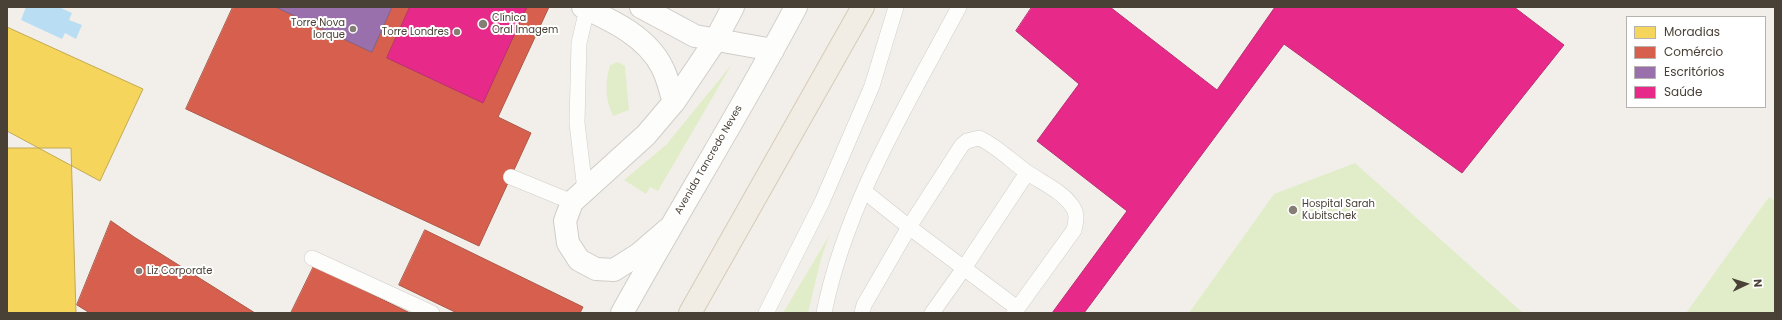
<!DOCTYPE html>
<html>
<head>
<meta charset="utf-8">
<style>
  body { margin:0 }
  #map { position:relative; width:1782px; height:320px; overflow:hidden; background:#f2efeb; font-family:Poppins,sans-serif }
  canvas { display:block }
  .frame { position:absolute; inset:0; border:8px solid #494136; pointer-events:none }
  .legend { position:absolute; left:1626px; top:16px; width:140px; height:92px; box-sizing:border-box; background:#fff; border:1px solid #b6b3af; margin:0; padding:5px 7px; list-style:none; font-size:12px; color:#494136 }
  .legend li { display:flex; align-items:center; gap:8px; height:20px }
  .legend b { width:20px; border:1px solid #b6b3af }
  .north { position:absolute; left:1726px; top:264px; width:40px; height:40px; -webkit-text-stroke:3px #fff; paint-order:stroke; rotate:86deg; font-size:11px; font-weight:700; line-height:16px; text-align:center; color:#494136 }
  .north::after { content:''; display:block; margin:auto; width:14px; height:18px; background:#494136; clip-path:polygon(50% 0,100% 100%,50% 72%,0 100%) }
</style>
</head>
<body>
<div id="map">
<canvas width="1782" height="320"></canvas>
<div class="frame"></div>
<ul class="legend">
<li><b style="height:11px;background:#f6d55c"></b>Moradias</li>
<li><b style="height:11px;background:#d6604d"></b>Comércio</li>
<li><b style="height:11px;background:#9970ab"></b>Escritórios</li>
<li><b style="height:11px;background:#e7298a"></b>Saúde</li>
</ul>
<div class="north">N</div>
</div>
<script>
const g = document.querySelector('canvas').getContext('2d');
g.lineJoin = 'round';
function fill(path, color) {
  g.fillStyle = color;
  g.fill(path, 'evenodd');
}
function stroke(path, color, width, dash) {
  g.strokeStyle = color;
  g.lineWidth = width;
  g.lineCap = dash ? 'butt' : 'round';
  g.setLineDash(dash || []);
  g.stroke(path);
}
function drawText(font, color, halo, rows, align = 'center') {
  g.font = font + ' Poppins,sans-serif';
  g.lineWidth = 4;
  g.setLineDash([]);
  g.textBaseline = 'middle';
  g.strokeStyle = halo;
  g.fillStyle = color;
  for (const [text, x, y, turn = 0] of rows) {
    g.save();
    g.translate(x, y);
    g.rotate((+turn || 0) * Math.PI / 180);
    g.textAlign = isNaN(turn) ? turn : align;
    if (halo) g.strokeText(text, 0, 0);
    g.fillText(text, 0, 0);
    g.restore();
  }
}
const green = new Path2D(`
  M618,62l7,4 4,44 -16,6c-8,-17 -8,-33 -3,-51z
  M732,64l-74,127 -8,-4 -4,7 -22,-14 42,-35z
  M1355,163l168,150h-334l85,-119z
  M1769,197l6,4v112h-89z
  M830,234l-9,25 -13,54h-25z`);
const water = new Path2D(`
  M26,7h33l13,6 -3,7 13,5 -6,14 -11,-6 -3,6 -41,-19z`);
const homes = new Path2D(`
  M7,27l136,62 -43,92 -93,-50z
  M7,148h64l5,165h-69z`);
const shops = new Path2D(`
  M233,7h316l-51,110 33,16 -52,113 -293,-137z
  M111,221l23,16 121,76h-165l-13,-8z
  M425,230l158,77 -3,6h-123l-58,-28z
  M314,266l96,47h-119z`);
const offices = new Path2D(`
  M276,7h116l-20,45z`);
const health = new Path2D(`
  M410,7h117l-44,96 -96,-45z
  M1032,7h78l107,83 58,-83h239l50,38 -102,128 -178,-129 -200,269h-32l75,-102 -90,-70 42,-57 -63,-53z`);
const service = new Path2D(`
  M511,177l61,25
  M585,190l-8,-67 2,-80 8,-34
  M864,191l45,36 108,81
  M312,258l120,55
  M766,313l56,-111 50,-116 24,-79
  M824,313c22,-110 83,-208 135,-306
  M862,313l2,-8 45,-78 53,-82 5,-4 12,-3c18,8 33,24 49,35 15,10 35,19 44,33 6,8 4,15 2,24l-60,83
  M932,313l32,-45 63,-95`);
const tertiary = new Path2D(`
  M583,7c30,14 64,30 79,60 6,11 8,24 12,35
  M641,7l54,29 78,14
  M668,229l-29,25 -25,16 -18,-1 -17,-9 -11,-17 -3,-22 7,-19 74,-67 28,-33 41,-61 18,-34
  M622,313c57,-103 119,-202 174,-306`);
const primary = new Path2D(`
  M690,313l173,-306`);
const markers = [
  [483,24,5,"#847e75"],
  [353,29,4,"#847e75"],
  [457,32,4,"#847e75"],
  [1293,210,5,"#847e75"],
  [139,271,4,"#847e75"]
];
const poiNames = [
  ["Clínica",492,18],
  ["Oral Imagem",492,30],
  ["Torre Nova",345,23,"right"],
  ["Iorque",345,35,"right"],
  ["Torre Londres",449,32,"right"],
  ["Hospital Sarah",1302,204],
  ["Kubitschek",1302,216],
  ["Liz Corporate",147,271]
];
const streetNames = [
  ["Avenida Tancredo Neves",709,160,-60]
];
fill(green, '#e1edc9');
fill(water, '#b9def3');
fill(homes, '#f6d55c');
stroke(homes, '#c2a951', 1);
fill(shops, '#d6604d');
stroke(shops, '#ac5746', 1);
fill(offices, '#9970ab');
stroke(offices, '#816288', 1);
fill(health, '#e7298a');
stroke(health, '#b83071', 1);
stroke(service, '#d0cdc8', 16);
stroke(tertiary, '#d0cdc8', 24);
stroke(primary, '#d6cbb7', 24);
stroke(service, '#fdfdfc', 15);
stroke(tertiary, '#fdfdfc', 22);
stroke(primary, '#f1ece4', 22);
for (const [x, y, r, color] of markers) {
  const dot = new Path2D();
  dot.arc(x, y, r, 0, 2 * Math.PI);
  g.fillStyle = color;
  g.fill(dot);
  stroke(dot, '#fff', 1.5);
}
drawText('10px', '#494136', '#fff', poiNames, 'left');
drawText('10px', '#494136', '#fff', streetNames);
</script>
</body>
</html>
